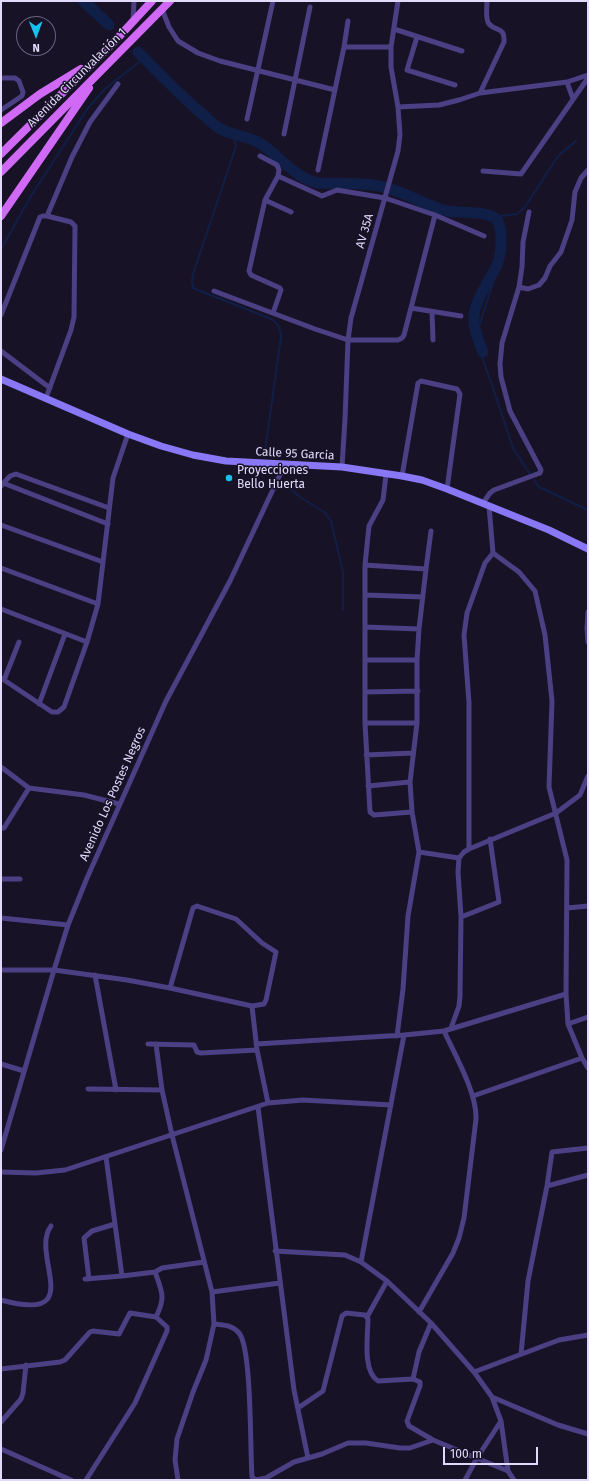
<!DOCTYPE html>
<html>
<head>
<meta charset="utf-8">
<style>
  body { margin:0 }
  #map { position:relative; width:589px; height:1481px; overflow:hidden; background:#181227; font-family:"Fira Sans",sans-serif }
  canvas { display:block }
  .frame { position:absolute; inset:0; border:2px solid #e2dafc; pointer-events:none }
  .north { position:absolute; left:16px; top:16px; width:40px; height:40px; box-sizing:border-box; background:#181227; border:1px solid #69627c; border-radius:50%; rotate:179deg; font-size:11px; font-weight:700; line-height:16px; text-align:center; color:#e2dafc }
  .north::after { content:''; display:block; margin:auto; width:14px; height:18px; background:#14c1ef; clip-path:polygon(50% 0,100% 100%,50% 72%,0 100%) }
  .scale { position:absolute; left:443px; top:1447px; width:95px; height:18px; box-sizing:border-box; border:2px solid #e2dafc; border-top:0; padding-left:5px; font-size:12px; line-height:14px; white-space:nowrap; color:#e2dafc; -webkit-text-stroke:3px #181227; paint-order:stroke }
</style>
</head>
<body>
<div id="map">
<canvas width="589" height="1481"></canvas>
<div class="frame"></div>
<div class="north">N</div>
<div class="scale">100 m</div>
</div>
<script>
const g = document.querySelector('canvas').getContext('2d');
g.lineJoin = 'round';
function stroke(path, color, width, dash) {
  g.strokeStyle = color;
  g.lineWidth = width;
  g.lineCap = dash ? 'butt' : 'round';
  g.setLineDash(dash || []);
  g.stroke(path);
}
function drawText(font, color, halo, rows, align = 'center') {
  g.font = font + ' "Fira Sans",sans-serif';
  g.lineWidth = 3;
  g.setLineDash([]);
  g.textBaseline = 'middle';
  g.strokeStyle = halo;
  g.fillStyle = color;
  for (const [text, x, y, turn = 0] of rows) {
    g.save();
    g.translate(x, y);
    g.rotate((+turn || 0) * Math.PI / 180);
    g.textAlign = isNaN(turn) ? turn : align;
    if (halo) g.strokeText(text, 0, 0);
    g.fillText(text, 0, 0);
    g.restore();
  }
}
const stream = new Path2D(`
  M91,1l21,21
  M140,50l25,29 52,45 16,11 31,7 9,6 14,19 11,10 17,4 65,2 56,24 22,6 22,-1 14,5 23,-3 8,-7 33,-51 18,-15
  M233,135l3,11 -43,128 -1,8 1,6 78,31c8,5 9,9 10,18l-16,114
  M494,217l5,8 4,15 -3,21 -25,78 15,40 23,69 17,26
  M1,249l30,-53 57,-88 18,-20 41,-32
  M534,480l5,7 49,23
  M286,485l14,12 24,15 7,9 12,51v38`);
const river = new Path2D(`
  M83,1l26,24
  M138,52c20,20 40,41 62,60 6,5 13,13 21,17 12,7 28,7 40,15 19,12 33,34 57,39 20,1 41,-1 61,3 24,4 44,19 68,25 12,2 39,0 48,7 9,7 6,34 3,44 -2,7 -7,13 -10,19 -17,32 -19,38 -5,71`);
const street = new Path2D(`
  M162,9l7,18 9,14 20,12 22,8 115,29
  M133,22l1,-21
  M394,29l68,22
  M417,37l-10,33 48,15
  M344,47h47
  M1,78h14l4,3 4,11 -1,4 -21,14
  M567,82l6,17
  M480,93l24,-51c1,-16 -8,-10 -15,-18 -4,-5 -2,-17 -2,-23
  M398,107l41,-2 20,-5 21,-7 87,-11 21,-7
  M247,119l26,-118
  M284,134l26,-127
  M260,156l17,9 2,5 -1,6 -13,24 -16,71 2,4 29,13 1,2 -8,23
  M318,170l26,-123 4,-26
  M483,171l38,3 67,-96
  M278,176l44,20 15,-6 48,8 50,17 49,21
  M265,200l26,12
  M47,216l25,-59 18,-35 28,-38
  M519,287l9,2 11,-4 6,-7 5,-12 11,-14 11,-32 3,-28 6,-14 7,-8
  M214,291l101,38 33,11h50l4,-2 2,-3 31,-120
  M411,308l50,8
  M432,312l1,28
  M1,315l39,-98 3,-1h4l24,6 4,4 -1,91 -3,13 -25,68
  M1,351l49,37
  M342,467l3,-48 3,-79 3,-22 47,-167 2,-16 -2,-28 -7,-40v-20l7,-46
  M386,475l-3,25 -14,26 -4,39v158l5,89 4,3 38,-3
  M402,476l16,-93 3,-2 36,8 3,5 -13,95
  M3,483l105,41
  M1,486l9,-10 6,-2 93,34
  M483,503l7,-10 4,-3 46,-17 1,-3 -31,-59 -9,-34 -1,-13 2,-21 17,-56 3,-20 1,-25 6,-30
  M489,506l4,47 26,19 16,19 10,44 7,66 -3,86 18,73 -1,134 2,30 14,34 6,10
  M1,525l102,37
  M365,565l61,4
  M1,568l97,36
  M365,595l58,2
  M1,609l86,33
  M588,612l-1,17 1,13
  M365,627l54,2
  M366,660h51
  M1,678l51,34h6l6,-5 23,-65 11,-38 15,-126 15,-44
  M4,680l15,-38
  M366,692l52,-1
  M39,704l26,-70
  M365,723h52
  M366,755l47,-2
  M1,767l28,21 55,7 35,9
  M368,786l42,-4
  M1,828h3l25,-40
  M469,849v-146l-5,-68 3,-22 18,-50 8,-10
  M419,852l40,6
  M1,879h19
  M567,908l21,-2
  M461,917l38,-15 -9,-63
  M1,918l67,7
  M1,970h53l73,10 43,8 82,18 5,44 11,53
  M95,975l21,115
  M170,988l23,-80 4,-2 39,13 26,24 14,9 -10,48 -2,4 -12,2
  M568,1024l20,-7
  M451,1028l8,-22 1,-10 1,-79 -3,-45 1,-14 5,-6 5,-3 87,-36 24,-18 8,-19
  M397,1036l6,-47 5,-73 11,-64 -7,-40 -2,-30 7,-59v-63l2,-31 7,-60 5,-38
  M148,1044l46,1 3,7 4,1 56,-3
  M156,1044l6,46 10,45 40,157 2,32 -8,36 -13,32 -16,47 -2,21 3,20
  M256,1044l148,-9 40,-4 122,-37
  M1,1064l23,7
  M88,1089l74,1
  M473,1096l109,-38
  M258,1107l36,283 14,68
  M1,1150l53,-180 14,-45 19,-47 79,-177 64,-120 55,-117
  M106,1157l16,119
  M1,1172l35,1 29,-3 203,-67 35,-3 88,5
  M547,1186l41,-11
  M275,1251l70,4 16,7 26,19 44,42 43,49 18,25 9,24 7,50 6,9
  M361,1262l43,-227
  M85,1279l37,-3 33,-4 7,-4 42,-6
  M89,1279l-5,-41 8,-7 23,-7
  M212,1292l68,-9
  M1,1300c88,24 28,-45 50,-74
  M419,1312l34,-59 6,-15 5,-20 12,-99c1,-26 -21,-64 -32,-88
  M367,1317l20,-36
  M214,1324c10,1 18,1 25,9 13,15 11,119 13,144l4,3
  M521,1354l7,-73 19,-95 5,-34 36,-4
  M1,1369l59,-7 5,-2 25,-28 3,-1 26,3 11,-21 26,4c10,-20 6,-25 -1,-45
  M474,1372l85,-32 29,-5
  M413,1379l6,-27 12,-29
  M492,1397l66,28 30,9
  M298,1408l25,-17 19,-75 4,-3 19,2 3,4c0,16 -6,52 10,62l35,-2 7,3v4l-13,35 2,5 24,14
  M1,1422l20,-23 2,-6 3,-28
  M1,1449l70,31
  M86,1480l49,-77 32,-72v-4l-11,-10
  M256,1480l10,-2 28,-16 28,-8 26,-11h18l34,5h10l23,-8 75,31
  M465,1480l12,-22 24,-37`);
const secondary = new Path2D(`
  M1,379l127,55 33,12 32,9 33,6 116,6 60,9 20,4 25,9 102,41 39,19`);
const primary = new Path2D(`
  M1,123l39,-29 41,-25
  M1,154l113,-112 38,-41
  M1,172l169,-171
  M1,216l88,-128`);
const markers = [
  [229,478,4,"#14c1ef"]
];
const streetNames = [
  ["Avenida Circunvalación 1",77,78,-45],
  ["AV 35A",365,231,-74],
  ["Calle 95 Garcia",295,454,3],
  ["Avenido Los Postes Negros",113,794,-66]
];
const poiNames = [
  ["Proyecciones",237,471],
  ["Bello Huerta",237,485]
];
stroke(stream, '#101f47', 2);
stroke(river, '#101f47', 11);
stroke(street, '#4a4083', 5);
stroke(secondary, '#8978f6', 7);
stroke(primary, '#d069f5', 8);
for (const [x, y, r, color] of markers) {
  const dot = new Path2D();
  dot.arc(x, y, r, 0, 2 * Math.PI);
  g.fillStyle = color;
  g.fill(dot);
  stroke(dot, '#181227', 1.5);
}
drawText('12px', '#e2dafc', '#181227', streetNames);
drawText('12px', '#e2dafc', '#181227', poiNames, 'left');
</script>
</body>
</html>
